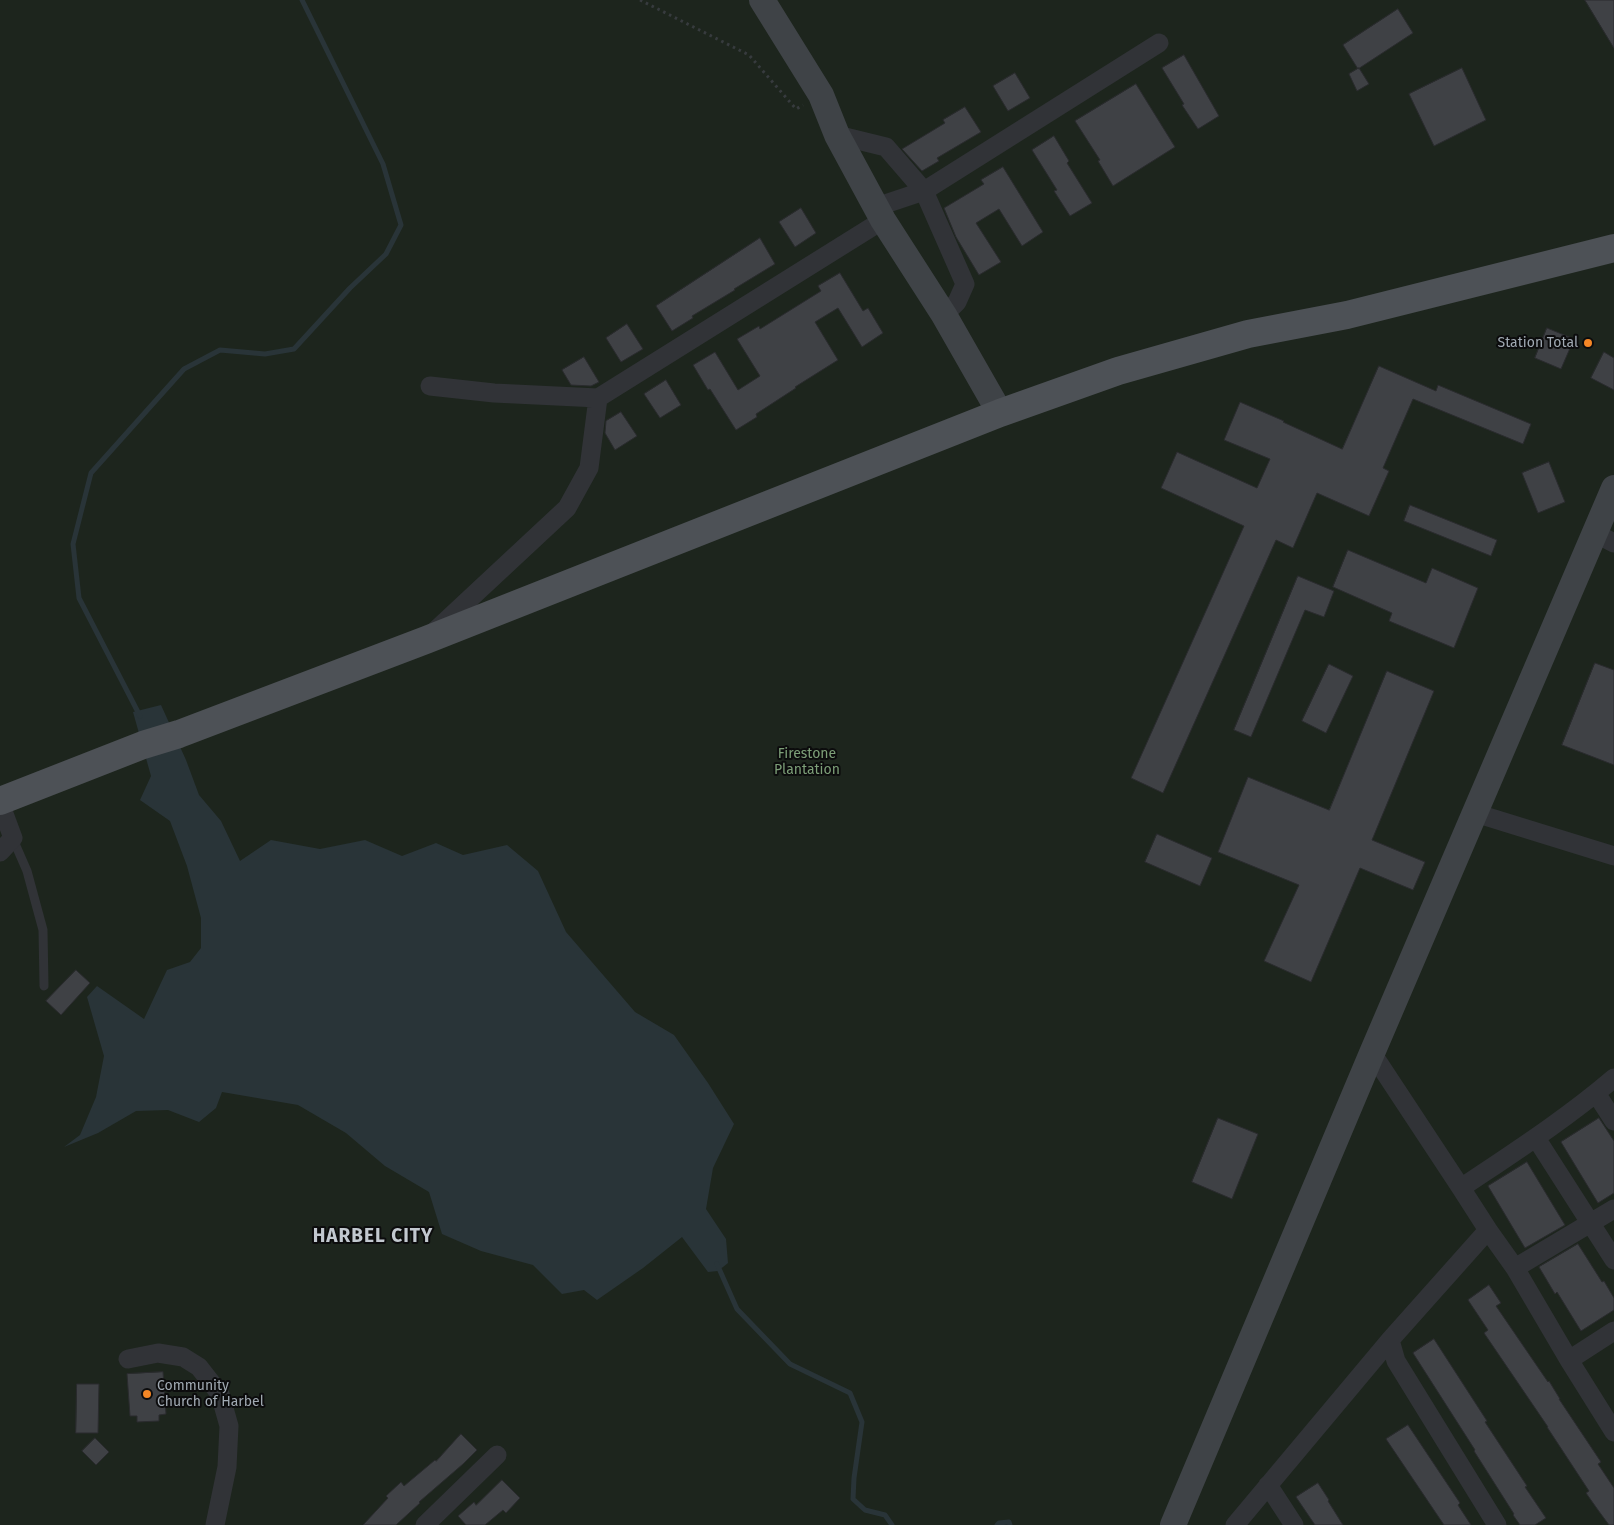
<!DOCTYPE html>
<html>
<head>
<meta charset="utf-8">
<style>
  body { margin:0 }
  canvas { display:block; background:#101112 }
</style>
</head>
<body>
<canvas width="1614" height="1525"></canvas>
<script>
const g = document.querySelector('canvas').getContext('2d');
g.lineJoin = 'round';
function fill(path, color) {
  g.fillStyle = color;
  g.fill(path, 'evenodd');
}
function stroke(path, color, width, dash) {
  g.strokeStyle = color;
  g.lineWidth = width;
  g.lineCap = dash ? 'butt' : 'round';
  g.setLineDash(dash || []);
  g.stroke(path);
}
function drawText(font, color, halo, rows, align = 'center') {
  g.font = font + ' "Fira Sans",sans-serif';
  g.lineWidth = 4;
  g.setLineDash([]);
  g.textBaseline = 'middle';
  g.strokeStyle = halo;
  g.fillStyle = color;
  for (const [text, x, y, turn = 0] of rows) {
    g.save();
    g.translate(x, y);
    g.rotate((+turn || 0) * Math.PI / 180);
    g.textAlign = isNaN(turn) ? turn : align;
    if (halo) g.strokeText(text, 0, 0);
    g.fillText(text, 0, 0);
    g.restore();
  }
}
const green = new Path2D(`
  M0,0h1614v1525h-1614z`);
const water = new Path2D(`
  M161,705l25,55 13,35 22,26 19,40 31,-21 49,9 45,-9 37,16 34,-13 27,12 44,-10 31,26 28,61 69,80 39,23 34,48 26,41 -21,44 -7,41 20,30 2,24 -10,8 -10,1 -26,-35 -39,31 -46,32 -13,-10 -22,4 -29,-29 -52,-14 -39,-17 -13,-42 -44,-26 -39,-33 -48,-28 -76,-13 -6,16 -17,14 -31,-12 -32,1 -38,22 -34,14 16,-12 16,-38 8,-41 -17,-59 10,-11 47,33 23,-49 23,-8 11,-14v-30l-14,-52 -17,-45 -30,-21 11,-24 -18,-64z`);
const stream = new Path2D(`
  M140,716l-61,-118 -6,-54 18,-71 93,-104 36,-19 45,4 29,-5 56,-61 36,-34 15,-29 -18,-61 -81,-164
  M717,1264l20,45 53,55 60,29 12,29 -8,56 -1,21 12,11 20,5 7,10
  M997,1525l2,-2 10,-1 1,3`);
const building = new Path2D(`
  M1585,0h29v48z
  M1398,9l15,24 -55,36 -15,-24z
  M1184,55l35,61 -21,13 -16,-24 2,-1 -22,-36z
  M1359,68l10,16 -12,7 -8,-17z
  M1462,68l24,52 -52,26 -25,-52z
  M1015,73l15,25 -22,13 -15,-25z
  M1136,84l39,63 -62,39 -15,-25 2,-1 -25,-39z
  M965,107l16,25 -44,26 2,3 -17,10 -20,-22 43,-26 -2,-3z
  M1054,136l15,25 -2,2 25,40 -22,13 -16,-25 3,-1 -25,-40z
  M1003,167l40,65 -21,14 -23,-37 -23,14 25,39 -22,13 -23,-38 -12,-29 40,-24 -3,-4z
  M801,208l15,25 -21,14 -16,-25z
  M760,238l15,26 -41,25 1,1 -43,26 1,2 -21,13 -16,-25z
  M840,273l23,38 5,-3 15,25 -21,14 -24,-39 -23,14 23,38 -43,27 1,1 -40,26 1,3 -21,13 -26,-41 -2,1 -15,-25 22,-13 23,38 22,-14 -23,-37 22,-13 1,3 61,-38 -3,-5z
  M627,324l16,25 -22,13 -15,-24z
  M1547,328l27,11 -13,30 -26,-11z
  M1604,352l10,6v32l-23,-12z
  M584,357l15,25 -8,4 -20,-1 -9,-15z
  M1379,366l57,25 2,-6 93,39 -8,20 -110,-45 -30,69 6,3 -20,45 -52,-23 -24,55 -17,-8 -113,253 -32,-15 113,-252 -83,-38 16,-36 80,36 13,-29 -46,-19 16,-38 44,19 -1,1 59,27z
  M666,380l15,25 -21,13 -16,-24z
  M621,412l16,24 -22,14 -10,-17 1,-12z
  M1549,462l16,40 -27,11 -16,-40z
  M1410,505l87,35 -6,16 -87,-35z
  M1348,550l78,33 6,-15 46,20 -24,60 -65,-27 3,-8 -59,-26z
  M1298,576l36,15 -10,26 -19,-7 -54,127 -17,-7z
  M1595,663l19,7v95l-52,-20z
  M1329,664l24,12 -27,57 -24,-12z
  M1387,671l47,20 -62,149 53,22 -12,28 -53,-22 -49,114 -47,-21 35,-76 -81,-33 30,-75 81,33z
  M1157,834l55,24 -12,28 -55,-24z
  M76,970l14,13 -29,32 -15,-14z
  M1218,1118l40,16 -26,65 -40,-17z
  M1599,1118l15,23v52l-16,10 -37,-61z
  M1527,1162l38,63 -40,23 -37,-62z
  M1578,1244l24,38 2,-1 10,17v12l-33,21 -24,-39 -2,2 -16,-27z
  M1489,1285l12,18 -5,3 52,76 1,-1 11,18h-1l42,63 -3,2 16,24v37h-5l-11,-15 -12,-17 3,-2 -42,-64h1l-64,-94 4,-3 -20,-30z
  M1434,1339l53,82 -2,1 42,64 -2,1 21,31 -11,7h-15l-7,-10 1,-1 -40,-63 1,-1 -62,-97z
  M163,1372l3,42 -7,1v6l-22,1v-6h-7l-3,-42z
  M77,1384h22l-1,49h-22z
  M1408,1425l52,78 -2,2 13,20h-27l-58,-86z
  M461,1434l16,16 -14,14 -44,38 1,1 -24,22h-33l25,-27 -2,-2 15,-14 3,4 31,-26 1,1z
  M95,1438l14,14 -13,13 -14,-14z
  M502,1480l18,18 -14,15 -3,-3 -18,15h-19l-8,-9 16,-14 2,3z
  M1318,1483l11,17 -1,1 15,24h-28l-19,-28z`);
const path = new Path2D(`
  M640,0l109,55 47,54 7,-4`);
const lane = new Path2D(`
  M13,839l14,32 16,59 1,56`);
const street = new Path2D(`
  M837,135l49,12 38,44 41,93 -8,18 -13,13
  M876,207l48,-16 235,-148
  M430,386l64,7 104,5
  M1595,533l19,10
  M434,632l133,-124 22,-40 9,-70 285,-178
  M0,803l13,35 -13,14
  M1475,813l139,43
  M1372,1053l89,135 27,42 27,38 54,92 45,72
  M1596,1093l18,28
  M1536,1138l78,122
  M1461,1188c52,-35 105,-69 153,-110
  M1515,1268l99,-59
  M1390,1340l6,21 101,164
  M128,1359l30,-6 25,4 16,10 21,27 9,32 -2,41 -12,58
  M1569,1360l45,-29
  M1268,1485l26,40
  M425,1525l72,-70
  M1235,1525l155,-185 98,-110`);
const secondary = new Path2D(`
  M762,0l59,95 16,40 46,85 61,95 56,98
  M1173,1525l199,-472 242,-565`);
const primary = new Path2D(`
  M0,801l143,-56 36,-11 247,-94 574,-227 118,-42 130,-37 99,-19 267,-67`);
const markers = [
  [1588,343,5,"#f58726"],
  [147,1394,5,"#f58726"]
];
const poiNames = [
  ["Station Total",1578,343],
  ["Community",157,1386,"left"],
  ["Church of Harbel",157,1402,"left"]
];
const parkNames = [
  ["Firestone",807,754],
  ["Plantation",807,770]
];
const districtNames = [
  ["HARBEL CITY",373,1237]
];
fill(green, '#1d251d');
fill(water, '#293438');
stroke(stream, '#293438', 5);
fill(building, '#3f4145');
stroke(building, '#2a2b2e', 1);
stroke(path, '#373b3e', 3, [2.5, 4]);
stroke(lane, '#313337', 9);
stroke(street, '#313337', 19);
stroke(secondary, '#3f4347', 26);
stroke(primary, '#4d5156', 28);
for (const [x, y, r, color] of markers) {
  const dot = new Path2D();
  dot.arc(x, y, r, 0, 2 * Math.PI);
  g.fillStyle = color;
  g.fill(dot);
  stroke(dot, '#0c0c0d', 2);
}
drawText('14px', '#a1aab3', '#0c0c0d', poiNames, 'right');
drawText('14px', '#7d9f78', '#0c0c0d', parkNames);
g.letterSpacing = '1px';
drawText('bold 19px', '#c2c8cf', '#0c0c0d', districtNames);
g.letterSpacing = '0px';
</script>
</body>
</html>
